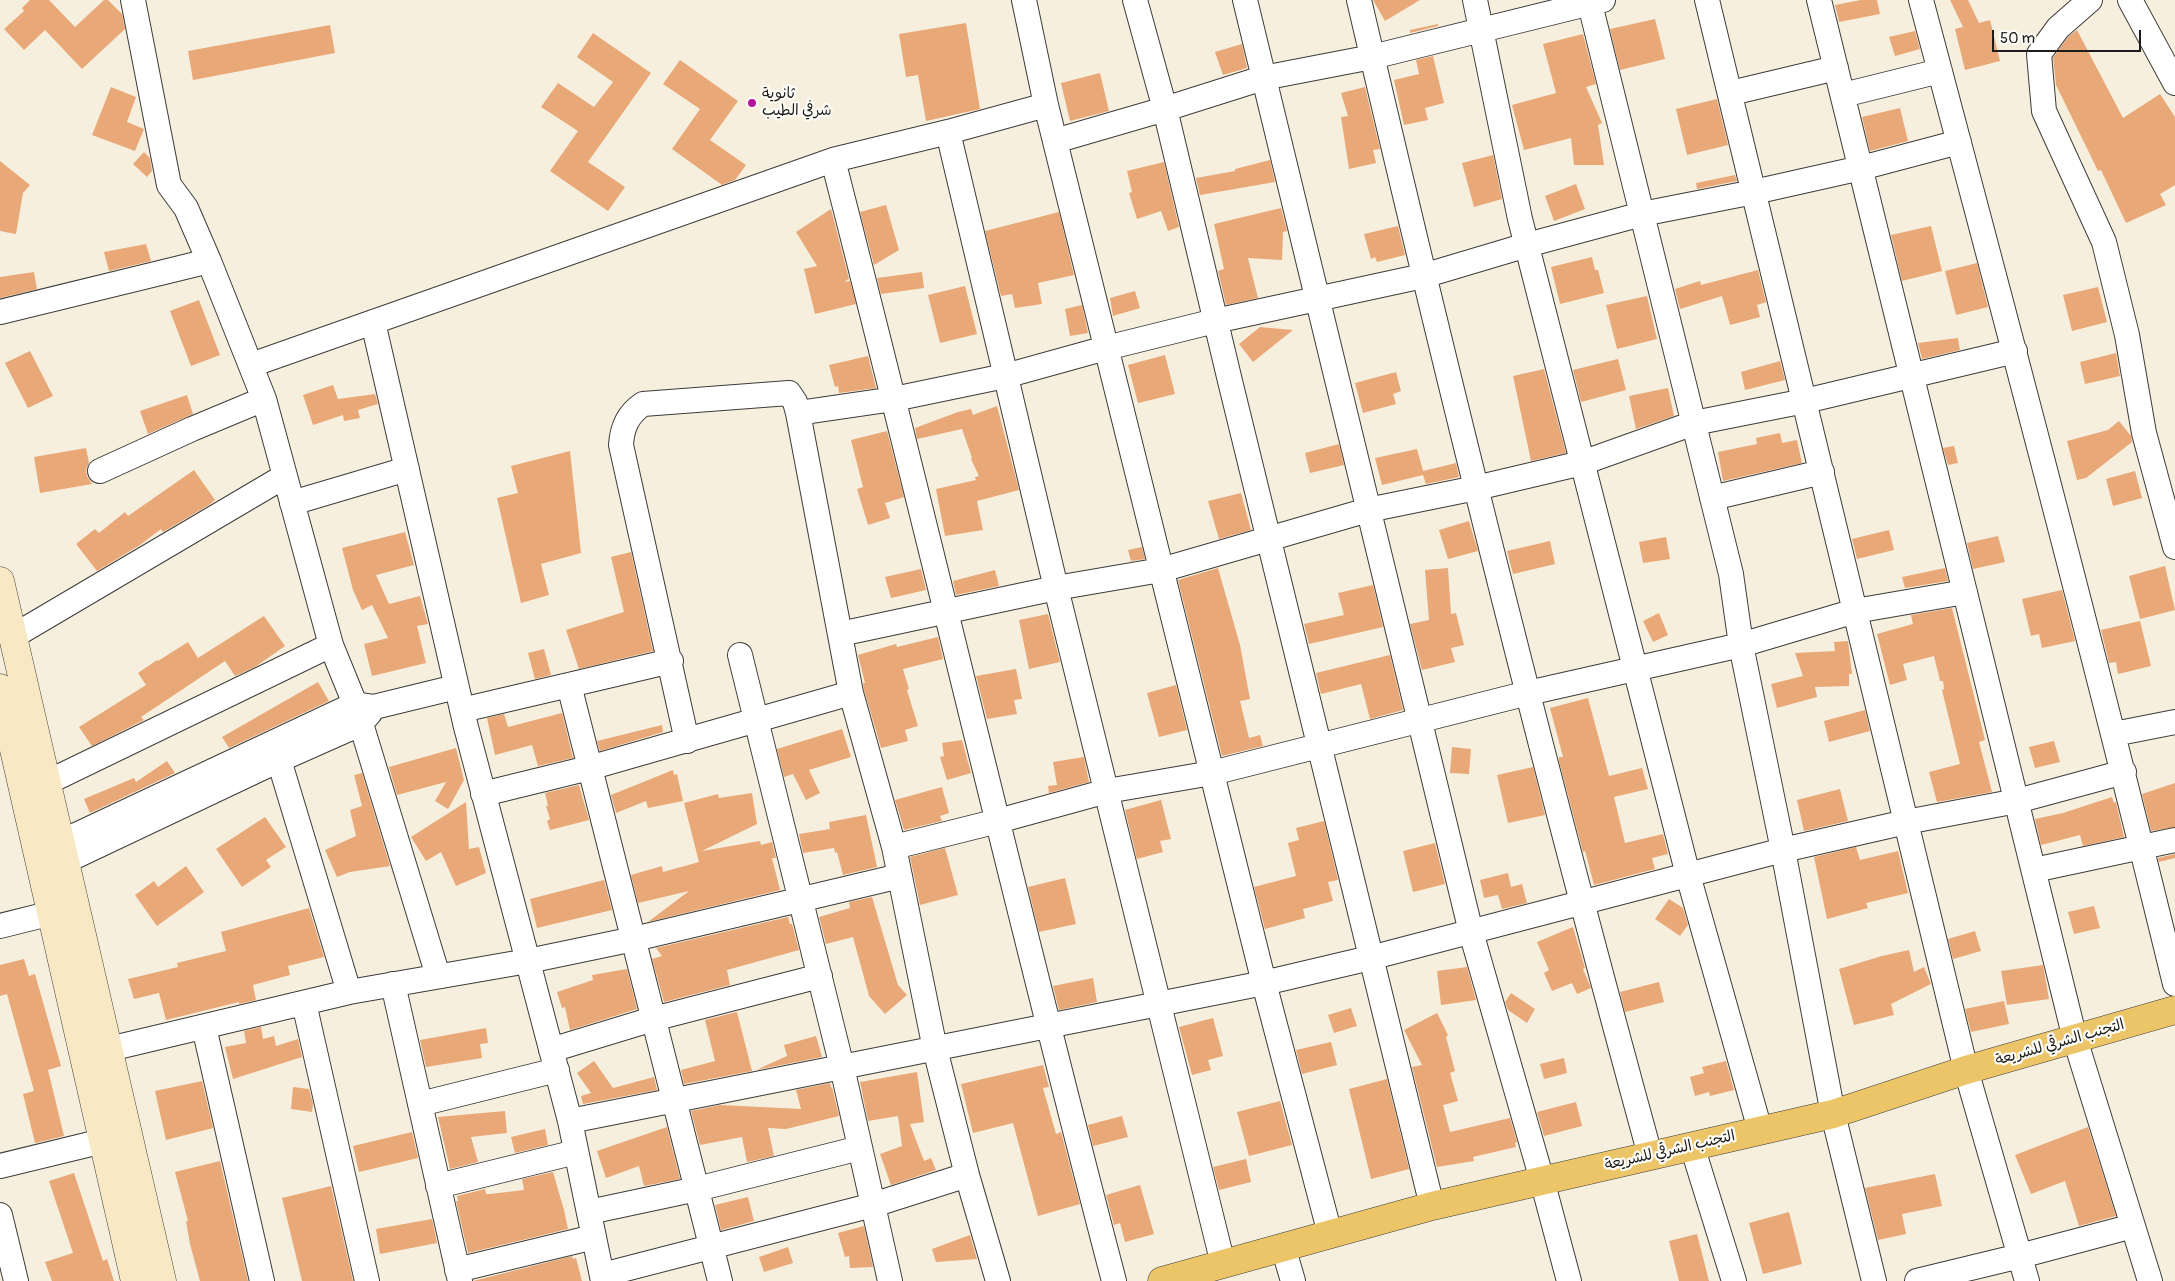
<!DOCTYPE html>
<html>
<head>
<meta charset="utf-8">
<style>
  body { margin:0 }
  #map { position:relative; width:2175px; height:1281px; overflow:hidden; background:#f7efde; font-family:Pangolin,sans-serif }
  canvas { display:block }
  .scale { position:absolute; left:1992px; top:30px; width:149px; height:22px; box-sizing:border-box; border:2px solid #1c1c1c; border-top:0; padding-left:6px; font-size:15px; line-height:18px; white-space:nowrap; color:#1c1c1c; -webkit-text-stroke:4px #fdfcf7; paint-order:stroke }
</style>
</head>
<body>
<div id="map">
<canvas width="2175" height="1281"></canvas>
<div class="scale">50 m</div>
</div>
<script>
const g = document.querySelector('canvas').getContext('2d');
g.lineJoin = 'round';
function fill(path, color) {
  g.fillStyle = color;
  g.fill(path, 'evenodd');
}
function stroke(path, color, width, dash) {
  g.strokeStyle = color;
  g.lineWidth = width;
  g.lineCap = dash ? 'butt' : 'round';
  g.setLineDash(dash || []);
  g.stroke(path);
}
function drawText(font, color, halo, rows, align = 'center') {
  g.font = font + ' Pangolin,"Playpen Sans Arabic",sans-serif';
  g.lineWidth = 4.5;
  g.setLineDash([]);
  g.textBaseline = 'middle';
  g.strokeStyle = halo;
  g.fillStyle = color;
  for (const [text, x, y, turn = 0] of rows) {
    g.save();
    g.translate(x, y);
    g.rotate((+turn || 0) * Math.PI / 180);
    g.textAlign = isNaN(turn) ? turn : align;
    if (halo) g.strokeText(text, 0, 0);
    g.fillText(text, 0, 0);
    g.restore();
  }
}
const building = new Path2D(`
  M30,0h19l26,27 29,-27h4l14,14 3,15 -43,40 -37,-39 -21,20 -20,-21 20,-18 -2,-3z
  M1373,0h47l-35,21z
  M1861,0h16l3,14 -41,8 -4,-17z
  M1950,0h18l11,23 11,-3 10,41 -35,9 -10,-41 8,-2z
  M1655,19l10,40 -45,11 -10,-41z
  M966,23l14,86 -54,12 -8,-46 -12,2 -7,-43z
  M1438,24v2l-28,7v-3z
  M330,25l5,28 -142,27 -5,-29z
  M2077,30l46,88 37,-24 15,23v68l-15,9 6,11 -40,18 -25,-53 -3,1 -42,-86 -3,-27 15,-21z
  M1915,31l5,18 -25,7 -6,-19z
  M593,33l58,40 -63,89 37,25 -17,24 -58,-40 28,-40 -37,-24 17,-24 36,24 19,-25 -36,-25z
  M1583,34l13,50 -10,3 16,36 -4,2 6,40h-30l-3,-27 -47,12 -12,-45 44,-12 -13,-49z
  M1242,44l5,24 -24,7 -8,-23z
  M1433,56l11,47 -19,5 3,12 -24,5 -10,-45 25,-6 -3,-14z
  M680,60l58,41 -28,39 36,25 -11,15 -13,5 -50,-36 28,-40 -37,-25z
  M1100,73l9,38 -39,10 -9,-38z
  M111,87l25,10 -9,25 17,7 -9,22 -43,-16z
  M1365,87l15,62 -7,1 3,13 -27,6 -8,-52 7,-1 -7,-23z
  M1717,99l11,46 -41,10 -11,-46z
  M1900,108l8,33 -38,10 -8,-34z
  M144,152l6,6 2,13 -5,6 -14,-13z
  M1493,155l9,44 -28,8 -12,-44z
  M1270,160l5,22 -75,13 -4,-17 39,-7v-2z
  M0,161l30,24 -7,8 -7,41 -16,-3z
  M1164,162l15,65 -11,4 -7,-20 -24,8 -8,-26 3,-1 -5,-21z
  M1735,175l2,6 -40,8 -1,-6z
  M1576,184l9,25 -31,12 -9,-25z
  M886,205l13,45 -25,15 -14,-53z
  M1281,208l6,23 -4,1 -1,28 -34,-2 10,40 -32,7 -8,-34 6,-2 -10,-45z
  M831,209l18,70 -5,3 6,-1 6,23 -41,10 -11,-45 13,-3 -21,-34z
  M1059,212l15,63 -36,8 4,21 -27,4 -3,-14 -11,2 -16,-65z
  M1398,226l7,29 -28,7 -2,-5 -4,2 -7,-25z
  M1931,226l11,45 -40,10 -11,-46z
  M146,244l5,17 -42,10 -5,-19z
  M1592,257l3,13h3l6,23 -44,11 -9,-37z
  M1977,263l11,44 -32,8 -11,-44z
  M1758,270l8,32 -9,3 3,12 -30,8 -8,-29 -42,13 -5,-20 25,-8 1,4z
  M34,272l3,17 -37,9v-21z
  M922,272l2,16 -43,6 -4,-16z
  M965,286l12,48 -37,9 -12,-48z
  M2098,287l9,35 -35,9 -9,-36z
  M1135,291l5,17 -27,8 -3,-18z
  M1647,296l10,43 -40,10 -11,-44z
  M199,300l21,55 -29,11 -21,-55z
  M1082,305l6,28 -18,3 -5,-27z
  M1260,327l33,3 -40,32 -14,-18z
  M1958,338l2,12 -38,9 -4,-16z
  M30,351l23,45 -25,12 -23,-45z
  M2116,353l4,23 -35,8 -5,-22z
  M1165,355l10,39 -37,9 -10,-38z
  M868,356l8,32 -37,5 -1,-7 -3,1 -6,-22z
  M1618,359l8,31 -45,12 -8,-32z
  M1780,361l5,19 -40,10 -4,-18z
  M1544,369l22,84 -35,8 -18,-85z
  M1396,372l5,19 -8,3 3,10 -33,9 -8,-30z
  M333,385l5,14 37,-5 3,10 -20,6 2,8 -16,3 -1,-6 -30,10 -10,-30z
  M1668,388l6,28 -38,13 -7,-33z
  M187,395l6,19 -45,20 -8,-23z
  M997,406l22,84 -42,11 6,29 -38,6 -9,-47 40,-9 -1,-3 4,-1 -8,-17 1,-1 -10,-29 -45,10 -2,-11 43,-16 13,-3 2,6z
  M2119,421l12,15 1,6 -46,36 -9,2 -10,-39 41,-11z
  M887,431l17,66 -19,6 5,15 -22,7 -11,-36 6,-2 -12,-47z
  M1780,433l2,10 15,-3 5,23 -79,18 -5,-29 39,-8 -1,-6z
  M1339,444l5,21 -34,8 -5,-20z
  M1954,446l4,17 -10,2 -5,-17z
  M86,448l3,15 -3,7 1,6 5,8 -52,9 -6,-36z
  M1417,449l6,22 33,-8 3,14 -33,7 -3,-9 -41,10 -7,-27z
  M570,451l11,102 -40,11 8,31 -28,8 -24,-105 21,-5 -7,-27z
  M194,470l21,30 -6,5 -46,27 -2,-3 -21,16 -43,26 -21,-27 19,-15 4,4 26,-21 3,4z
  M2135,471l7,27 -29,8 -7,-27z
  M1241,493l10,37 -32,9 -11,-38z
  M1469,521l9,30 -30,8 -9,-29z
  M1889,530l5,20 -37,9 -5,-20z
  M405,532l9,33 -38,10 13,29 31,-8 8,28 -11,2 9,37 -54,13 -8,-32 24,-6 -16,-33 -10,5 -9,-20 -11,-42z
  M1998,536l7,26 -32,7 -6,-26z
  M1666,537l4,22 -27,4 -4,-21z
  M1550,541l5,23 -42,10 -6,-23z
  M1142,547l3,12 -14,2 -3,-11z
  M631,552l22,99 -74,18 -13,-39 58,-18 -13,-55z
  M2165,566l10,44 -35,9 -11,-43z
  M1218,568l22,77 10,54 -10,2 9,37 11,-3 3,11 -41,10 -44,-176z
  M1448,568l3,46 5,-1 8,32 -13,3 4,14 -33,8 -12,-46 19,-4 -4,-50z
  M1945,568l3,13 -43,7 -3,-11z
  M921,569l5,21 -35,8 -6,-21z
  M995,570l4,16 -43,9 -3,-14z
  M1373,585l10,42 -74,17 -5,-20 40,-9 -6,-22z
  M2062,590l13,51 -33,7 -3,-14 -8,2 -9,-37z
  M1952,608l33,132 -6,2 13,50 -55,10 -8,-30 31,-8 -18,-74 2,-1 -1,-8h-3l-6,-25 -31,8 4,16 -17,5 -13,-51 36,-10 -2,-9z
  M1659,613l9,22 -15,7 -10,-21z
  M1048,614l12,48 -31,7 -10,-49z
  M264,616l21,30 -30,21 -20,9 -10,-15 -84,56 3,3 -52,26 -13,-19 67,-42 -8,-12 19,-13 1,1 30,-19 10,16z
  M2140,621l11,45 -33,8 -2,-12 -7,1 -8,-33z
  M938,637l5,22 -40,10 6,20 -2,1 11,36 -13,4 3,11 -27,7 -17,-58 -1,-7h2l-7,-28 38,-11 1,3z
  M1848,641l4,33h-3v12l-34,1 2,10 -40,11 -6,-24 32,-8 -8,-23 40,-2 -1,-9z
  M544,649l7,26 -16,4 -7,-26z
  M1390,655l13,55 -33,9 -9,-35 -40,10 -5,-21z
  M1016,669l6,30 -8,1 3,14 -30,5 -11,-43z
  M318,682l11,19 -100,47 -7,-11z
  M1176,685l11,45 -28,7 -12,-44z
  M1588,698l21,78 33,-8 6,21 -34,8 11,46 38,-9 5,20 -16,4 3,11 -61,16 -9,-34 -2,1 -24,-91v-4h4l-13,-49z
  M1865,710l5,21 -41,11 -5,-21z
  M562,713l11,45 -35,8 -6,-21 -37,10 -8,-37 17,-4 4,13z
  M662,725l1,7 -63,19 -3,-10z
  M842,729l9,28 -42,13 11,23 -14,7 -13,-26 -9,3 -7,-28z
  M962,740l9,33 -24,7 -7,-23 4,-1 -2,-13z
  M2054,741l6,21 -25,6 -6,-21z
  M1452,747l19,2 -2,25 -19,-1z
  M456,748l8,32 -16,29 -13,-8 11,-19 -49,13 -8,-28z
  M1084,757l5,25 -40,11 -1,-7 9,-1 -4,-23z
  M167,761l8,12 -85,40 -6,-14 50,-21 2,4z
  M1533,767l12,48 -37,8 -11,-48z
  M673,770l1,5 3,-1 6,27 -35,7 -2,-7 -30,12 -5,-18z
  M362,773l28,93 -40,6 -13,5 -12,-27 31,-14 -6,-26 12,-4 -8,-31z
  M2175,783v44l-24,4 -9,-37z
  M579,785l10,35 -39,10 -3,-9 3,-2 -4,-13h2l-3,-13z
  M942,787l7,26 -9,3 2,5 -38,9 -9,-30z
  M1840,789l8,32 -44,10 -7,-31z
  M752,793l5,31 -55,27 58,-10 1,4 11,-3 4,16h-4l8,32 -132,32 41,-31 -51,12 -7,-28 31,-9 1,6 36,-10 -15,-59 34,-9 1,4z
  M2112,797l2,6 2,-1 8,35 -41,9 -3,-11 -39,10 -6,-26 28,-6z
  M1161,800l10,39 -11,2 3,11 -26,7 -12,-49z
  M466,802l3,47 10,-2 7,26 -30,13 -15,-34 -15,9 -15,-24z
  M866,815l11,52 -34,8 -6,-23 -2,1 -1,-5 -31,5 -4,-19 31,-5 -1,-7z
  M265,817l21,30 -20,13 5,7 -29,20 -26,-38z
  M1324,821l14,59 -10,2 5,19 -30,8 2,9 -40,11 -11,-42 42,-11 -8,-33 11,-3 -3,-12z
  M1435,843l10,41 -32,8 -10,-41z
  M1856,847l4,13 38,-9 10,42 -42,10 2,5 -41,11 -13,-62z
  M945,848l13,47 -38,10 -10,-48z
  M2175,854v4l-16,4 -1,-4z
  M186,866l18,26 -47,34 -22,-31 19,-14 4,6z
  M1508,873l3,14 11,-3 5,19 -25,6 -4,-14 -14,3 -4,-18z
  M1065,878l11,46 -37,8 -11,-45z
  M604,880l8,30 -75,18 -7,-29z
  M872,897l26,88 9,10 -22,19 -16,-18 -16,-59 -27,7 -7,-27 31,-9 -1,-6z
  M1669,899l14,9 5,17 -8,11 -25,-17z
  M2094,906l6,22 -26,6 -6,-22z
  M309,908l15,49 -36,9 2,9 -37,10 3,15 -17,4v-2l-73,18 -7,-27 -25,6 -6,-20 50,-12 -1,-4 49,-12 -5,-19z
  M788,917l2,7h2l7,26 -72,20 3,15 -66,17 -12,-43 10,-3 -6,-8z
  M1573,927l12,41 -2,1 8,19 -14,6 -5,-11 -20,8 -8,-18 5,-3 -12,-28z
  M1975,931l6,20 -28,8 -5,-20z
  M1909,950l5,22 10,-5 7,17 -40,20 3,11 -40,10 -15,-56 43,-13z
  M24,959l5,17 6,-2 26,92 -13,4 16,66 -29,7 -12,-49 11,-3 -27,-97 -7,2v-31z
  M2043,965l6,34 -42,6 -6,-34z
  M1467,967l9,33 -35,5 -4,-34z
  M627,969l10,40 -67,21 -5,-23 -3,1 -5,-16 36,-12 -1,-5z
  M1093,978l4,24 -38,8 -6,-24z
  M1659,982l5,20 -39,10 -5,-20z
  M1511,993l24,16 -8,14 -19,-13 -3,-8z
  M2004,1001l5,23 -38,8 -6,-23z
  M1351,1008l6,18 -23,7 -6,-18z
  M737,1012l15,59 -68,13 -3,-14 34,-9 -10,-41z
  M1437,1013l11,22 -2,2 9,34 -5,2 8,28 -15,4 7,27 60,-14 7,24 -2,1 1,4 -43,10 1,4 -37,6 -25,-100 10,-2 -18,-35z
  M1213,1018l10,38 -15,4 3,10 -19,5 -13,-48z
  M261,1027l2,12 11,-3 2,10 22,-7 4,18 -69,22 -8,-32 21,-4 -2,-12z
  M486,1028l2,15 -8,1 2,14 -56,9 -6,-27z
  M816,1036l6,21 -66,13 31,-14 -3,-11z
  M1331,1042l6,23 -35,9 -6,-24z
  M1564,1058l3,15 -23,6 -4,-15z
  M594,1061l19,27 41,-11 3,13 -74,14 -2,-8 10,-3 -14,-20z
  M1726,1061l8,29 -24,6 -1,-4 -14,4 -5,-19 14,-4 -2,-6z
  M1043,1065l6,22 -6,1 13,46 5,-2 19,72 -42,12 -25,-93 -40,10 -12,-49z
  M917,1072l7,50 -14,2 14,37 7,-3 5,12 -45,15 -11,-31 22,-8 -4,-30 -30,5 -8,-39z
  M1387,1079l22,90 -38,10 -22,-90z
  M202,1081l11,47 -47,12 -11,-49z
  M830,1083l1,5 1,-1 7,29 -53,13 -18,-1 6,28 -27,6 -5,-25 -42,8 -9,-34 29,-6 81,4 -5,-19z
  M293,1087l16,2 4,14 -1,9 -21,-3z
  M1280,1101l12,44 -43,11 -12,-44z
  M1576,1102l6,24 -38,10 -7,-24z
  M505,1111l2,22 -36,4 7,25 -28,7 -12,-52z
  M1122,1116l6,21 -35,9 -5,-21z
  M667,1127l13,52 -36,7 -5,-20 -33,12 -9,-27z
  M2088,1127l28,89 -37,10 -14,-45 -34,13 -16,-39z
  M545,1129l3,16 -33,8 -4,-16z
  M412,1132l6,26 -59,14 -6,-26z
  M1246,1159l5,23 -32,8 -6,-23z
  M220,1161l28,120h-48l-10,-37 -4,-23h2l-13,-49z
  M553,1172l11,38 4,19 -100,24 -12,-52h2l-1,-5 28,-7 1,5h4l34,-4 -2,-11z
  M74,1173l29,88 4,-2 7,22h-62l-7,-19 28,-9 -24,-72z
  M1935,1174l7,32 -40,8 4,20 -28,6 -13,-52z
  M1140,1185l14,49 -29,8 -5,-19 -6,2 -8,-30z
  M331,1186l22,95h-51l-20,-83z
  M748,1197l6,24 -33,9 -6,-25z
  M1789,1212l13,52 -39,10 -14,-51z
  M432,1219l5,24 -57,11 -4,-25z
  M864,1226l9,41 -23,1 -1,-12 -4,1 -7,-24z
  M1697,1234l12,47h-30l-10,-40z
  M970,1235l7,24 -41,3 -4,-13z
  M788,1247l5,16 -29,9 -5,-15z
  M572,1256l1,3 3,-1 6,23h-109z`);
const street = new Path2D(`
  M133,0l36,185 17,23 23,53
  M1024,0l22,105 218,878 66,251
  M1135,0l30,109 65,272 202,825
  M1245,0l226,932 71,248 27,101
  M1359,0c90,387 186,772 291,1155
  M1475,0l45,219 168,656 72,255
  M1589,0l142,574 10,71 42,205 50,264 41,167
  M1707,0l259,1070 61,211
  M1819,0l256,1039 75,242
  M1921,0c87,327 174,655 254,984
  M2090,0l-32,28 -19,26 5,57 60,131 23,93 17,98 31,114
  M2130,0l45,83
  M1731,93l105,-25
  M1843,95l97,-24
  M948,132l108,456 167,676
  M1055,141l110,-32 98,-31 109,-21 231,-57
  M833,160c96,373 183,748 281,1121
  M0,312l209,-51 55,138 67,246 24,59 83,272
  M373,322l93,405 104,394 33,160
  M251,365l582,-205 115,-28 98,-27
  M798,413l96,-14 111,-23 101,-28 109,-27 208,-45 104,-31 115,-31 112,-22 107,-24 98,-26
  M100,471l92,-42 72,-30
  M1712,498l110,-26
  M292,503l115,-34
  M840,634l216,-46 105,-18 207,-60 108,-22 106,-25 112,-40 111,-22 210,-50
  M12,637l273,-161
  M740,655l102,412 48,214
  M569,685l102,-24
  M462,710l107,-25 151,596
  M2114,734l61,-12
  M687,741l-66,-296c1,-18 7,-31 22,-41l146,-11 6,9 3,11 53,280 43,154 41,202 32,126 31,106
  M279,760l70,232
  M46,783l285,-138
  M483,794l106,-26 262,-75
  M894,847l104,-26 109,-30 105,-18 316,-80 213,-48 114,-34 110,-19
  M44,850l311,-146 19,3 82,-20
  M49,869l230,-109 81,-36 10,-11
  M2034,870l141,-30
  M0,926l52,-13
  M393,984l67,297
  M304,1003l63,278
  M204,1027l58,254
  M109,1049l240,-57 179,-31 106,-22 266,-63
  M551,1050l102,-31 167,-43
  M420,1104l137,-34
  M570,1121l694,-138 106,-25 413,-108 123,-28 111,-21 107,-29
  M1692,1146l42,135
  M0,1166l103,-25
  M438,1186l138,-34
  M589,1212l108,-23 163,-41
  M0,1215l16,66
  M1283,1247l10,34
  M457,1270l137,-33
  M602,1275l271,-70 94,-30
  M1917,1281l103,-25 113,-30`);
const secondary = new Path2D(`
  M0,581l162,700
  M0,688l135,593`);
const primary = new Path2D(`
  M1162,1281l270,-75 401,-92 133,-44 209,-60`);
const markers = [
  [752,103,5,"#b5179e"]
];
const poiNames = [
  ["ثانوية",762,94],
  ["شرفي الطيب",762,111]
];
const streetNames = [
  ["التجنب الشرقي للشريعة",2060,1043,-16],
  ["التجنب الشرقي للشريعة",1670,1151,-13]
];
fill(building, '#e9a877');
stroke(street, '#3d3c39', 26);
stroke(secondary, '#3d3c39', 29);
stroke(primary, '#3d3c39', 29);
stroke(street, '#fff', 24);
stroke(secondary, '#f8e8c3', 28);
stroke(primary, '#edc569', 28);
for (const [x, y, r, color] of markers) {
  const dot = new Path2D();
  dot.arc(x, y, r, 0, 2 * Math.PI);
  g.fillStyle = color;
  g.fill(dot);
  stroke(dot, '#fdfcf7', 2);
}
drawText('15px', '#1c1c1c', '#fdfcf7', poiNames, 'left');
drawText('15px', '#1c1c1c', '#fdfcf7', streetNames);
</script>
</body>
</html>
